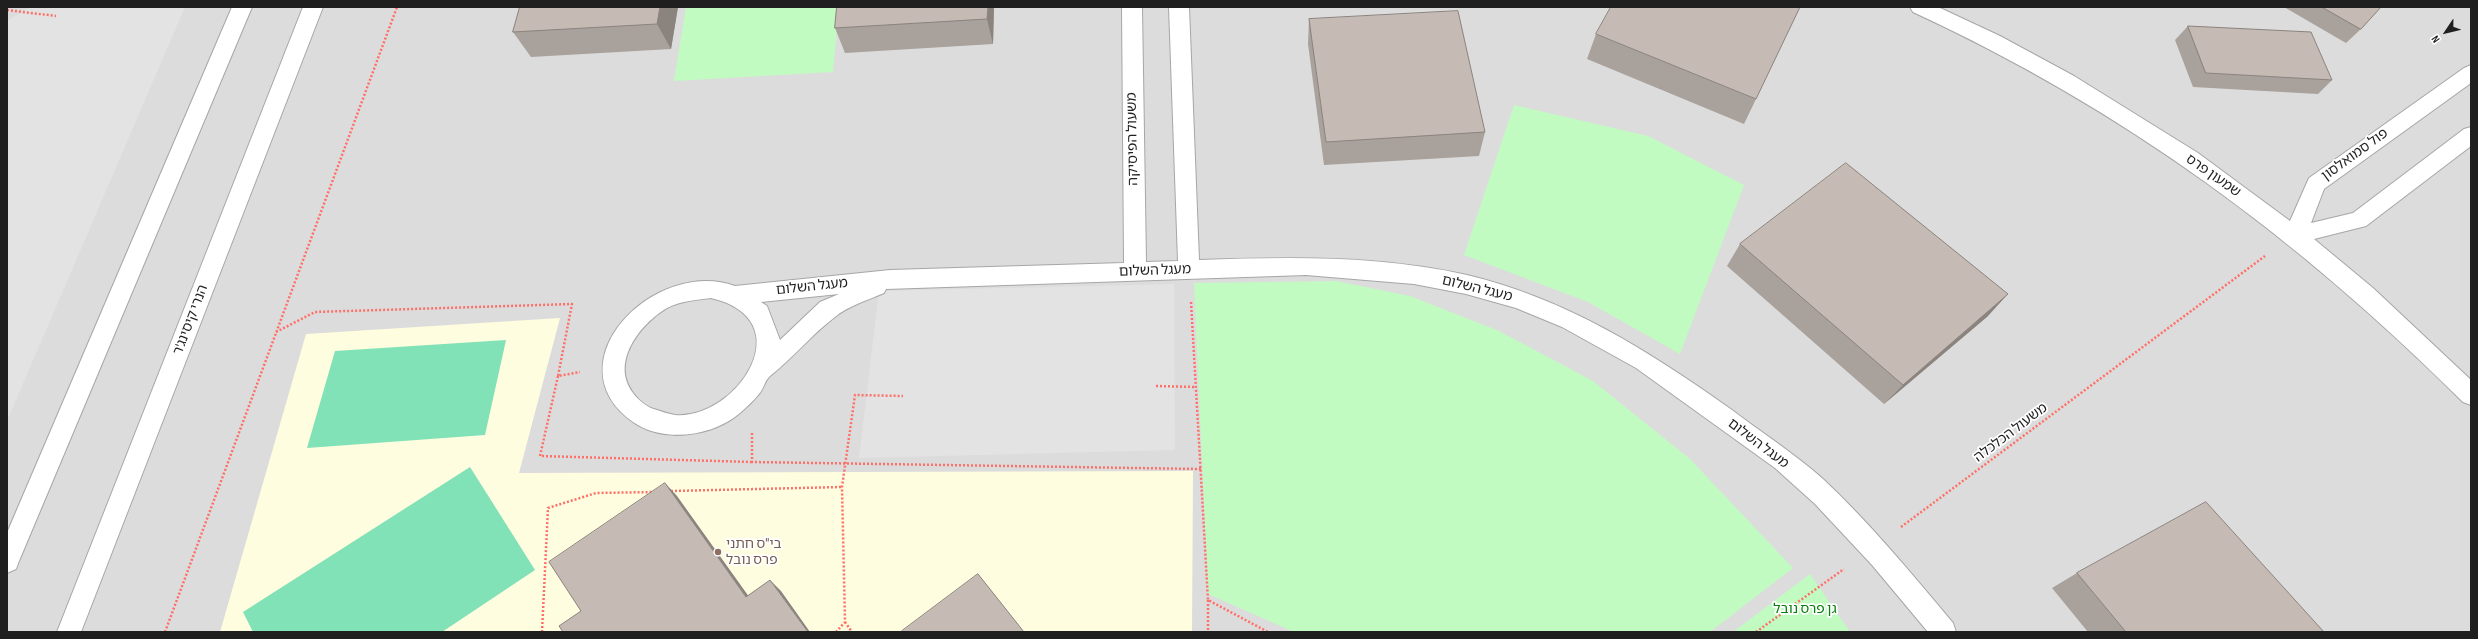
<!DOCTYPE html>
<html>
<head>
<meta charset="utf-8">
<style>
  body { margin:0 }
  #map { position:relative; width:2478px; height:639px; overflow:hidden; background:#f0ece5; font-family:"Sofia Sans Condensed",sans-serif }
  canvas { display:block }
  .frame { position:absolute; inset:0; border:8px solid #1f1f1f; pointer-events:none }
  .north { position:absolute; left:2426px; top:12px; width:40px; height:40px; -webkit-text-stroke:3px #fff; paint-order:stroke; rotate:235deg; font-size:11px; font-weight:700; line-height:16px; text-align:center; color:#1f1f1f }
  .north::after { content:''; display:block; margin:auto; width:14px; height:18px; background:#1f1f1f; clip-path:polygon(50% 0,100% 100%,50% 72%,0 100%) }
</style>
</head>
<body>
<div id="map">
<canvas width="2478" height="639"></canvas>
<div class="frame"></div>
<div class="north">N</div>
</div>
<script>
const g = document.querySelector('canvas').getContext('2d');
g.lineJoin = 'round';
function fill(path, color) {
  g.fillStyle = color;
  g.fill(path, 'evenodd');
}
function stroke(path, color, width, dash) {
  g.strokeStyle = color;
  g.lineWidth = width;
  g.lineCap = dash ? 'butt' : 'round';
  g.setLineDash(dash || []);
  g.stroke(path);
}
function drawText(font, color, halo, rows, align = 'center') {
  g.font = font + ' "Sofia Sans Condensed","Noto Sans Hebrew",sans-serif';
  g.lineWidth = 3.5;
  g.setLineDash([]);
  g.textBaseline = 'middle';
  g.strokeStyle = halo;
  g.fillStyle = color;
  for (const [text, x, y, turn = 0] of rows) {
    g.save();
    g.translate(x, y);
    g.rotate((+turn || 0) * Math.PI / 180);
    g.textAlign = isNaN(turn) ? turn : align;
    if (halo) g.strokeText(text, 0, 0);
    g.fillText(text, 0, 0);
    g.restore();
  }
}
const residential = new Path2D(`
  M7,7h2464v625h-2464z`);
const education = new Path2D(`
  M560,318l-41,155 674,-2 -1,161h-972l86,-298z`);
const park = new Path2D(`
  M686,7h153l-6,65 -159,9z
  M1514,105l134,31 96,49 -64,169 -92,-52 -124,-47z
  M1336,281l74,15 89,35 94,50 97,78 103,109 -83,64h-416l-86,-38 -14,-311z
  M1810,574l40,58h-117z`);
const pitch = new Path2D(`
  M506,340l-21,95 -178,13 28,-97z
  M470,467l65,103 -93,62h-189l-10,-20z`);
const parking = new Path2D(`
  M31,7h154l-178,414v-400z
  M1174,284l1,166 -316,8 20,-167z`);
const path = new Path2D(`
  M7,10l49,6
  M1191,302l17,298 60,32
  M276,332l39,-20 257,-8 -14,72 22,-4
  M558,376l-18,80 212,6
  M1156,386l40,1
  M752,433v29l449,7
  M671,491l171,-4
  M1901,527l364,-271
  M1208,600v32
  M845,622l7,10
  M165,632l232,-625
  M542,632l6,-124 48,-15 60,-1
  M836,632l9,-10 -3,-135 13,-92 48,1
  M1756,632l88,-63`);
const minor = new Path2D(`
  M232,7h20l-233,554 -3,8 -9,4v-40z
  M303,7h20l-242,625h-24z
  M1122,7h20l4,255 32,-1 -9,-254h20l10,253c90,-3 179,-5 268,15 100,24 182,76 265,135 30,23 63,44 91,69 47,44 89,95 130,144l3,9h-28l-56,-67 -57,-61 -40,-36 -139,-100 -74,-41 -46,-19 -50,-14 -52,-10 -108,-9 -420,14 -2,4c-16,7 -36,13 -49,24 -23,17 -42,41 -65,59 -5,4 -6,12 -11,18 -5,6 -12,13 -19,19 -28,24 -77,30 -107,9 -83,-59 22,-165 102,-136l155,-16 234,-7zM839,294l-19,8 -40,38 -13,-34 -6,-4zM711,298c93,22 25,122 -36,117 -6,-1 -12,-3 -18,-5 -9,-2 -18,-9 -24,-17 -23,-31 7,-69 34,-85 13,-7 29,-8 44,-10z
  M1910,7h28l62,29 74,40 124,77 92,68 19,-43 155,-110 7,-3v18l-147,106 -13,34 42,-10 111,-84 7,-2v19l-105,80 -52,13 59,49 98,92v25l-8,-3c-165,-164 -338,-292 -550,-390z`);
const wall = new Path2D(`
  M520,7h158l-7,42 -140,8 -18,-25z
  M837,7h157l-1,37 -148,9 -10,-25z
  M2284,7h97l-20,22 -15,14z
  M1309,19l176,113 -6,24 -155,9 -16,-121z
  M2188,26l144,54 -14,14 -125,-7 -18,-47z
  M1596,34l160,65 -12,25 -157,-65z
  M1740,244l248,72 -104,88 -157,-138z
  M2077,573l247,59h-236l-36,-44z`);
const shadedWall = new Path2D(`
  M660,7h18l-7,42 -14,-25z
  M988,7h6l-1,37 -6,-25z
  M2008,294l-20,22 -104,88 19,-19z
  M665,483l12,13 80,112 -11,-11z
  M770,580l11,11 29,41h-2z`);
const building = new Path2D(`
  M520,7h140l-3,17 -144,8z
  M837,7h151l-1,12 -152,9z
  M1611,7h189l-44,92 -160,-65z
  M2322,7h59l-20,22z
  M1458,11l27,121 -159,10 -17,-123z
  M2188,26l123,6 21,48 -126,-7z
  M1846,163l162,131 -105,91 -163,-141z
  M665,483l81,114 24,-17 38,52h-245l-4,-6 22,-15 -32,-49z
  M2206,502l118,130h-198l-49,-59z
  M978,574l46,58h-121l-1,-1z`);
const markers = [
  [718,552,4,"#8d6e63"]
];
const streetNames = [
  ["משעול הפיסיקה",1133,139,-91],
  ["פול סמואלסון",2355,155,-36],
  ["שמעון פרס",2213,176,35],
  ["מעגל השלום",1155,271,-2],
  ["מעגל השלום",812,287,-6],
  ["מעגל השלום",1477,289,14],
  ["הנרי קיסינג'ר",191,320,-69],
  ["משעול הכלכלה",2011,433,-37],
  ["מעגל השלום",1758,444,37]
];
const educationNames = [
  ["בי\"ס חתני",726,544],
  ["פרס נובל",726,560]
];
const parkNames = [
  ["גן פרס נובל",1805,609]
];
fill(residential, '#dddcdc');
fill(education, '#fffddf');
fill(park, '#c1fbc2');
fill(pitch, '#81e1b7');
fill(parking, '#e3e3e3');
stroke(minor, '#a6a6a6', 2);
stroke(path, '#fe6f68', 2.5, [2, 2]);
fill(minor, '#fff');
fill(wall, '#a9a19b');
fill(shadedWall, '#8a837e');
fill(building, '#c5bbb4');
stroke(building, '#8a837e', 1);
for (const [x, y, r, color] of markers) {
  const dot = new Path2D();
  dot.arc(x, y, r, 0, 2 * Math.PI);
  g.fillStyle = color;
  g.fill(dot);
  stroke(dot, '#fff', 1.5);
}
drawText('14px', '#1f1f1f', '#fff', streetNames);
drawText('14px', '#785e54', '#fff', educationNames, 'left');
drawText('14px', '#08810c', '#fff', parkNames);
</script>
</body>
</html>
